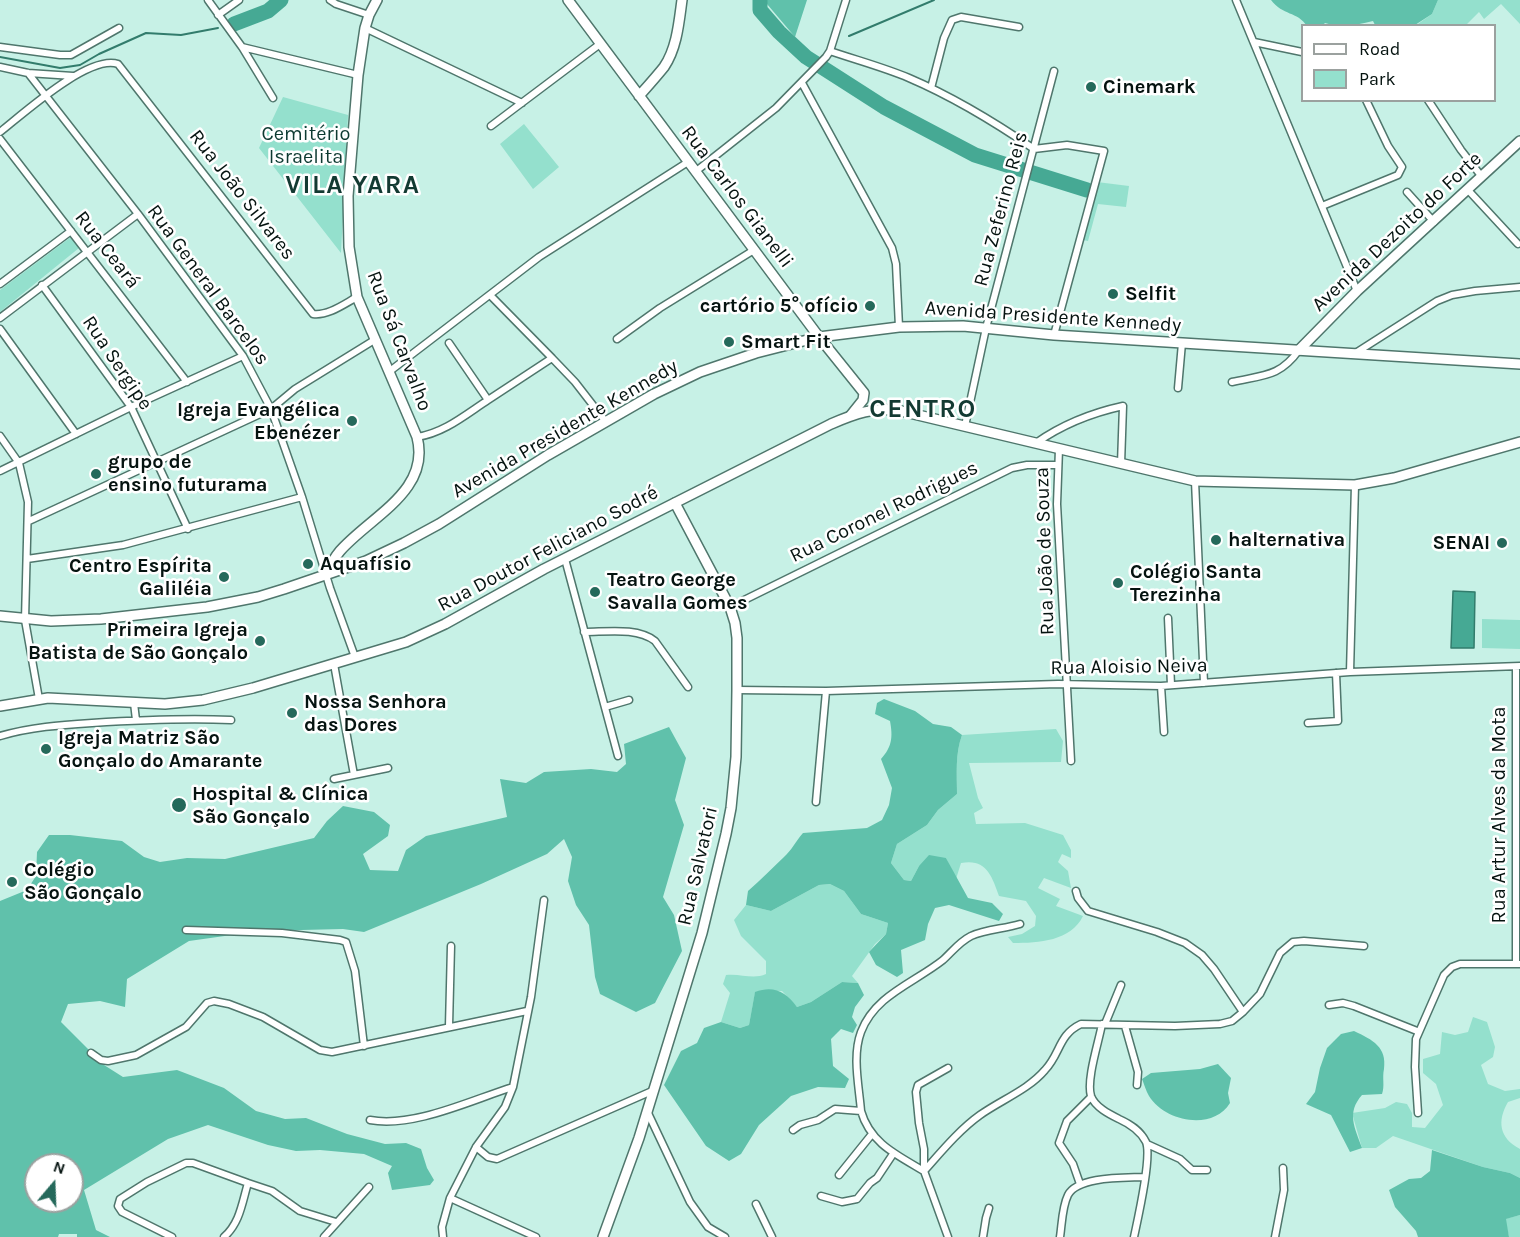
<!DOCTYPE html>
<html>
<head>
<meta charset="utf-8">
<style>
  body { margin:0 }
  #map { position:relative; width:1520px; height:1237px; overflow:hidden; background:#c7f1e6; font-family:Karla,sans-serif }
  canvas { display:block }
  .legend { position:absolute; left:1301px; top:24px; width:195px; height:78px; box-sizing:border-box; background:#fff; border:2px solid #9ba19f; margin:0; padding:8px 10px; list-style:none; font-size:18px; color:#051310 }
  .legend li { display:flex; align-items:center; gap:12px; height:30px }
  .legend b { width:30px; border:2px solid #9ba19f }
  .north { position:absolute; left:24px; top:1153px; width:60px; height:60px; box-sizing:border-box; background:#fff; border:2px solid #9ba19f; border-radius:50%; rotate:19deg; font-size:16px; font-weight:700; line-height:24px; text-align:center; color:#051310 }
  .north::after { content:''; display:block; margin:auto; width:21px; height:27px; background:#25695b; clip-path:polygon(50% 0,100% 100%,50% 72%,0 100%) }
</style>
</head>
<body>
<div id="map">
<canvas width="1520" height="1237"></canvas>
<ul class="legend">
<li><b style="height:8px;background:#fff"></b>Road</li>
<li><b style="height:16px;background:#94e0cd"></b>Park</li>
</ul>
<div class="north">N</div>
</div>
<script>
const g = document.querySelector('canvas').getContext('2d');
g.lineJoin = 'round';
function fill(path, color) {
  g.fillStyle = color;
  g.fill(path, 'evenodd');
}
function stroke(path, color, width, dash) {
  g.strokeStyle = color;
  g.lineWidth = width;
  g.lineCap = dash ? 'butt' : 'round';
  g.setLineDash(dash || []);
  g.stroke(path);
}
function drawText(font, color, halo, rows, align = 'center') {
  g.font = font + ' Karla,sans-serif';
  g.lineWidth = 5;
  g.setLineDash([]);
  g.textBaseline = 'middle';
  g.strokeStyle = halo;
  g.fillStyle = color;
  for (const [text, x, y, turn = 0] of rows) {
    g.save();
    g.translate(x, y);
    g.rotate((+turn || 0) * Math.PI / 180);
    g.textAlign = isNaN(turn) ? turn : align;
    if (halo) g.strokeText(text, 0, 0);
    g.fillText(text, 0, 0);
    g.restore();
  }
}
const green = new Path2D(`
  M1438,0h82v24l-19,-20 -17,15 -5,-7 -13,13 -51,1 17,-12z
  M283,97l65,18 -7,138 -82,-105z
  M524,124l35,43 -26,22 -33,-45z
  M1097,182l32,4 -3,21 -28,-3 -10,37 -5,-1z
  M71,237l8,11 -79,64v-22z
  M1482,619l38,1v29l-38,-1z
  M1056,729l7,12 -2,21 -92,1 9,35 5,10 -9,5 2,11 49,-1 38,12 8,15v8l-9,-4 -4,8 10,9 3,17 -27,-10 -6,10 22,11 -4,7 27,10c-12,25 -44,27 -70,27l-5,-6 14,-3 13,-8 1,-10 -10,-15 -27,-5c-7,-20 -13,-38 -38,-33l-5,16 -10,-21 -27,8 -8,15 -7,-1 -13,-17 6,-19 30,-19 11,-15 19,-16c0,-20 -2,-40 5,-59z
  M830,884l14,7 17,23 27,9 -2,11 -11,10 -23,32 6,7 -16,-1 -31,20 -14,5 -15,-16 -27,2 -6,32 -9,3 -19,-6 9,-29 -7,-9 3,-9c14,-2 27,5 40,-1v-13l-25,-25 -7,-16 12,-15 25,6 48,-26z
  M1473,1017l14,5 8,25 -2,10 -12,8 7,19 17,7 15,-2v9l-12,4c-11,19 -9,36 12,47v29l-10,-5 -27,-6 -90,-31 -17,12h-14l-10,-35 33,-5 11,-6 11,2 5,9v14l13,1 18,-23 -7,-21 -13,-11v-14l17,-5 2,-22 13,3 13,-3z
  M1520,1215v22h-11l-4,-18z`);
const forest = new Path2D(`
  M767,0h40l-12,37 -28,-33z
  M1271,0h167l-6,14 -17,11h-40l-2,-4c-16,4 -31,7 -48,2l-2,2 -16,1c-10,-15 -24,-10 -36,-26z
  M884,699l31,12 18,13 18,3 11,8c-7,19 -5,39 -5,59l-19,16 -11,15 -30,19 -6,19 13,17 7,1 8,-15 10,-11 17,3 22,40 24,5 11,11 -4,7 -50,-16 -14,3 -7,16 -3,16 -24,10 2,23 -6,4 -21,-12 -7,-13 17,-18 2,-11 -27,-9 -17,-23 -14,-7 -11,1 -48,26 -25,-6 2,-14c13,-11 24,-23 36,-34 7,-6 12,-16 19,-24l64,-5 15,-8 7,-15 3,-17 -11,-29c11,-12 12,-22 9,-38l-15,-7 2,-11z
  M669,727l17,31 -11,42 9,25 -21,72 11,18 8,36 -27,52 -19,9 -36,-18 -5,-17 -6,-52 -13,-20 -8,-24 4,-24 -8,-18 -17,15 -66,30 -117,48 -21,-3 -83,2 -71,10 -62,38 -2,28 -25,-6 -32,3 -7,18 43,43 19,12 54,-7 47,18 32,23 29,8 21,-1 41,16 38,10 21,-1 15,6 6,19 7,12 -4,5 -38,5 -4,-17 4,-7 -28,-12 -44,-4 -24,1 -28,-6 -60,-20 -40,14 -84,51 12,40 14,7h-33v-3h-18l-1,3h-58v-336l27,-11 9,-14 1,-24 12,-17h21l52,6 22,16 16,5 27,-4 38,1 89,-21 13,-17 16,-15 31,6 16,13 -2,11 -25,18 7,16 28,1 8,-21 20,-14 81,-19 -7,-38 26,4 18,-11 47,-3 26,3 9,-8 -2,-20zM36,1165h36v36h-36z
  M842,982l16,1 6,12 -9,12 -3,10 5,8 -4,8 -12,-4 -10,10 2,27 16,13 -4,9 -27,-1 -27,9 -32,29 -18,29 -12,7 -23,-15 -42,-61 17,-34 16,-8 7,-15 17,-6 19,6 9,-3 6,-33c19,-7 31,0 42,15l14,-5z
  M1354,1031c19,9 33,16 30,38 -2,9 1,17 -2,25l-20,1c-16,18 -7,33 0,53l-12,4 -19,-37 -25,-11 9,-12 5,-24 7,-20 14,-14z
  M1218,1064l13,14 -3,15 2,10c-17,28 -65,19 -81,-7 -3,-5 -5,-12 -7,-17l9,-6 49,-4z
  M1432,1150l51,17 27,6 10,5v37l-14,4 3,18h-91l-2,-6 -21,-24 -6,-17 20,-11 12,-1 9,-7z`);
const water = new Path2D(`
  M1453,591l22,1 -1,56h-23z`);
const stream = new Path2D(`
  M849,36l85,-36
  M803,55l6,-3
  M0,57l60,11 20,-3 19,-11 47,-21 35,2 37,-7`);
const river = new Path2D(`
  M760,0v10l19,22 27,25 78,50 91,48 112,35
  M234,24l34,-13 13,-11`);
const street = new Path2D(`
  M208,0l34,47 31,51
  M330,0l6,4 33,11
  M1236,0l121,291
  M218,15l21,-15
  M365,28l157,75
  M1254,42l48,10
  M0,47l60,8h11l48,-27
  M242,47l116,28
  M830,51c26,9 53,16 79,27 42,18 87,45 125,71l33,-4 37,6 -50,184
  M0,67l28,6 45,3
  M28,73l110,141 105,142 28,53 31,88 28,91 25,69
  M802,83l90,165 4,16 3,63
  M931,88l13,-50 8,-18 9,-3 58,10
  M1428,100l33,50 21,27
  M491,126l109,-82
  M0,132c23,-18 89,-78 118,-68l195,250c15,2 31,-10 44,-17
  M0,139l187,243
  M695,172l81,-64 50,-51 4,-6 16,-51
  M1468,190l50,54
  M1407,192l27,30
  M1322,206l76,-31 4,-8 -14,-21 -22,-46
  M0,284l71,-53
  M42,285l89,122 57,122
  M490,295l62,63
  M0,318l138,-104
  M0,329l76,105
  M617,339l43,-31 94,-58
  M449,343l39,57 64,-42 23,24 31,40
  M1354,354l83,-53 15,-6 23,-4 45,-4
  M390,371l149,-114 149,-95
  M1232,382c31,-7 48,-5 67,-32
  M1178,388l4,-45
  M965,426l21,-98 68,-257
  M0,436l19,27 9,39 -3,118 14,79
  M417,437c27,-4 48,-22 71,-37
  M1036,443c27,-19 55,-30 87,-37l-2,58
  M1059,449l-2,55 14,257
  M0,471l131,-64 112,-51
  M1195,481l9,202
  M29,521l242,-112 24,-20 81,-50
  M27,559l96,-14 179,-48
  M565,559l53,197
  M730,607l282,-139 15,-3h30
  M1168,618l3,67
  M584,632c23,0 53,-5 71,9l33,46
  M334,664l20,111
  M1350,672l5,-187
  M1161,686l3,46
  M737,690l89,1 232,-7 103,2 189,-14 170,-6
  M134,703l2,17
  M605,707l24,-7
  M1308,723l30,-2 -2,-48
  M0,736c31,-9 60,-11 92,-13 47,-3 93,-5 139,-3
  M334,779l54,-11
  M816,802l10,-111
  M186,930l96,3 58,7 6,2 9,29 9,75
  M1516,964v-297
  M1329,1005l14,-2 11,3 63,25
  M1243,1012l17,-18 20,-41 13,-11 11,-1 60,5
  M1102,1024c-3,17 -16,56 -11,72 4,11 18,18 28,23 11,5 21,11 27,23 6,15 -8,76 -12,95
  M1105,1024l16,-39
  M449,1026l2,-80
  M1125,1026l13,46 -1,13
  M91,1053l10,7 7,1 28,-6 50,-28 21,-24 7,-2 15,3 34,13 57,33 12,2 195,-41
  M647,1111l43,91 18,25 17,10
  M1418,1113l-3,-46 1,-28 28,-64 8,-8 8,-3h60
  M370,1120c44,8 101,-20 143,-33
  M793,1130l7,-5 18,-5 17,-11 26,2
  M1147,1144l33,15 12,11h15
  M476,1147l12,10 9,2 155,-68
  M924,1170v-21l-5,-26 -3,-31 2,-7 30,-17
  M924,1171c17,-19 35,-41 56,-56 21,-15 48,-25 65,-45 16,-17 13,-35 36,-46l94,2 45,-2 12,-3 11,-9 -29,-43 -12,-14 -17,-12 -28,-11 -69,-21 -10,-13 -2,-7
  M839,1175l33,-41
  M1080,1184l-7,-20 -14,-21 8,-22 24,-24
  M821,1196l21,6 15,-3 13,-16 7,-5 16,-24
  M450,1198l86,39
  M756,1204l16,33
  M172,1237l-50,-25 -4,-6 2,-7 27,-17 39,-19h7l55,20
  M224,1237c16,-14 18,-34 24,-54l24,8 28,20 36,11
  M324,1237l45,-50
  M443,1237l-1,-10 8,-29 26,-51 29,-40 8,-20 18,-90 13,-97
  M948,1237l-24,-66c-27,-16 -54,-28 -63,-60 -2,-25 -9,-55 0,-79 14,-37 53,-49 82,-72 9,-8 16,-18 28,-24 15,-7 33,-7 49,-12
  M983,1237l3,-19 3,-10
  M1060,1237c2,-13 2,-30 8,-42 10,-19 57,-17 76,-18
  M1275,1237l9,-47 -1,-22`);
const secondary = new Path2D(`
  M568,0l251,337 45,56 -1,7 -12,15
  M639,96c8,-9 17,-19 25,-29 13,-19 15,-45 18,-67
  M1299,350l58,-59 163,-150
  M326,575c4,-9 8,-17 14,-24 31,-35 91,-60 77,-114l-60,-140 -8,-50 -1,-51 10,-121 7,-47 4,-13 8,-15
  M603,1237l36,-99 63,-205 24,-99 5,-26 5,-51 1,-67v-52l-2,-15 -5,-16 -55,-104`);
const primary = new Path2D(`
  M0,616l51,5 50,-2 106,-12 51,-10 26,-8 82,-28 38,-18 35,-19 109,-69 106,-61 46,-22 56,-19 63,-16 80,-10 64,-1 91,9 466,29
  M0,706l48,-8 117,6 38,-4 50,-12 153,-46 39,-18 99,-55 287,-145c23,-10 44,-18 70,-13l294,70 160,4 39,-7 126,-36`);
const markers = [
  [1091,87,6,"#25695b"],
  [1113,294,6,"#25695b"],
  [870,306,6,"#25695b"],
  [729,342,6,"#25695b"],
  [352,421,6,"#25695b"],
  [96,474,6,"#25695b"],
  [1216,540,6,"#25695b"],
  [1502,543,6,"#25695b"],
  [308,564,6,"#25695b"],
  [224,577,6,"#25695b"],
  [1118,583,6,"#25695b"],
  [595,592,6,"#25695b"],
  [260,641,6,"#25695b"],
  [292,713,6,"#25695b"],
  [46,749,6,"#25695b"],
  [179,805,8,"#25695b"],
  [12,882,6,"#25695b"]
];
const poiNames = [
  ["Cinemark",1103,87],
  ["Selfit",1125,294],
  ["cartório 5° ofício",858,306,"right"],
  ["Smart Fit",741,342],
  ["Igreja Evangélica",340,410,"right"],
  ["Ebenézer",340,433,"right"],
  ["grupo de",108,462],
  ["ensino futurama",108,485],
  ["halternativa",1228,540],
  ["SENAI",1490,543,"right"],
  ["Aquafísio",320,564],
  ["Centro Espírita",212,566,"right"],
  ["Galiléia",212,589,"right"],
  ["Colégio Santa",1130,572],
  ["Terezinha",1130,595],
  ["Teatro George",607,580],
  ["Savalla Gomes",607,603],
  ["Primeira Igreja",248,630,"right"],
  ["Batista de São Gonçalo",248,653,"right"],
  ["Nossa Senhora",304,702],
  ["das Dores",304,725],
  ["Igreja Matriz São",58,738],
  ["Gonçalo do Amarante",58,761],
  ["Hospital & Clínica",192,794],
  ["São Gonçalo",192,817],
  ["Colégio",24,870],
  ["São Gonçalo",24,893]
];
const parkNames = [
  ["Cemitério",306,134],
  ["Israelita",306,157]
];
const streetNames = [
  ["Rua João Silvares",242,195,52],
  ["Rua Carlos Gianelli",737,197,53],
  ["Rua Zeferino Reis",1001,209,-75],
  ["Avenida Dezoito do Forte",1397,232,-43],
  ["Rua Ceará",107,250,52],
  ["Rua General Barcelos",208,285,54],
  ["Avenida Presidente Kennedy",1053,317,4],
  ["Rua Sá Carvalho",399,341,69],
  ["Rua Sergipe",117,363,56],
  ["Avenida Presidente Kennedy",565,429,-30],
  ["Rua Coronel Rodrigues",884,512,-26],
  ["Rua Doutor Feliciano Sodré",548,549,-28],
  ["Rua João de Souza",1045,551,-92],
  ["Rua Aloisio Neiva",1129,667,-1],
  ["Rua Artur Alves da Mota",1499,815,-90],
  ["Rua Salvatori",698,866,-77]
];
const districtNames = [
  ["VILA YARA",353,186],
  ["CENTRO",923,410]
];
fill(green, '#94e0cd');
fill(forest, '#60c1ab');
fill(water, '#46a994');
stroke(water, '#327c6c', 1.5);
stroke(stream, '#327c6c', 2);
stroke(river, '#46a994', 15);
stroke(street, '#4f766c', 9);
stroke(secondary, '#4f766c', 12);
stroke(primary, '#4f766c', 12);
stroke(street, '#fff', 6);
stroke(secondary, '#fff', 9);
stroke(primary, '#fff', 9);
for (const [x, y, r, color] of markers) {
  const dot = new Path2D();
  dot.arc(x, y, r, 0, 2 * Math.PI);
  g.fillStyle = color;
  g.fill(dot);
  stroke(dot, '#fff', 2);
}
drawText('bold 20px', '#051310', '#fff', poiNames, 'left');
drawText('20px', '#0d3a31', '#fff', parkNames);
drawText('20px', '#051310', '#fff', streetNames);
g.letterSpacing = '1.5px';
drawText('bold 26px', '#133a32', '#fff', districtNames);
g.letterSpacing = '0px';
</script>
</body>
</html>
